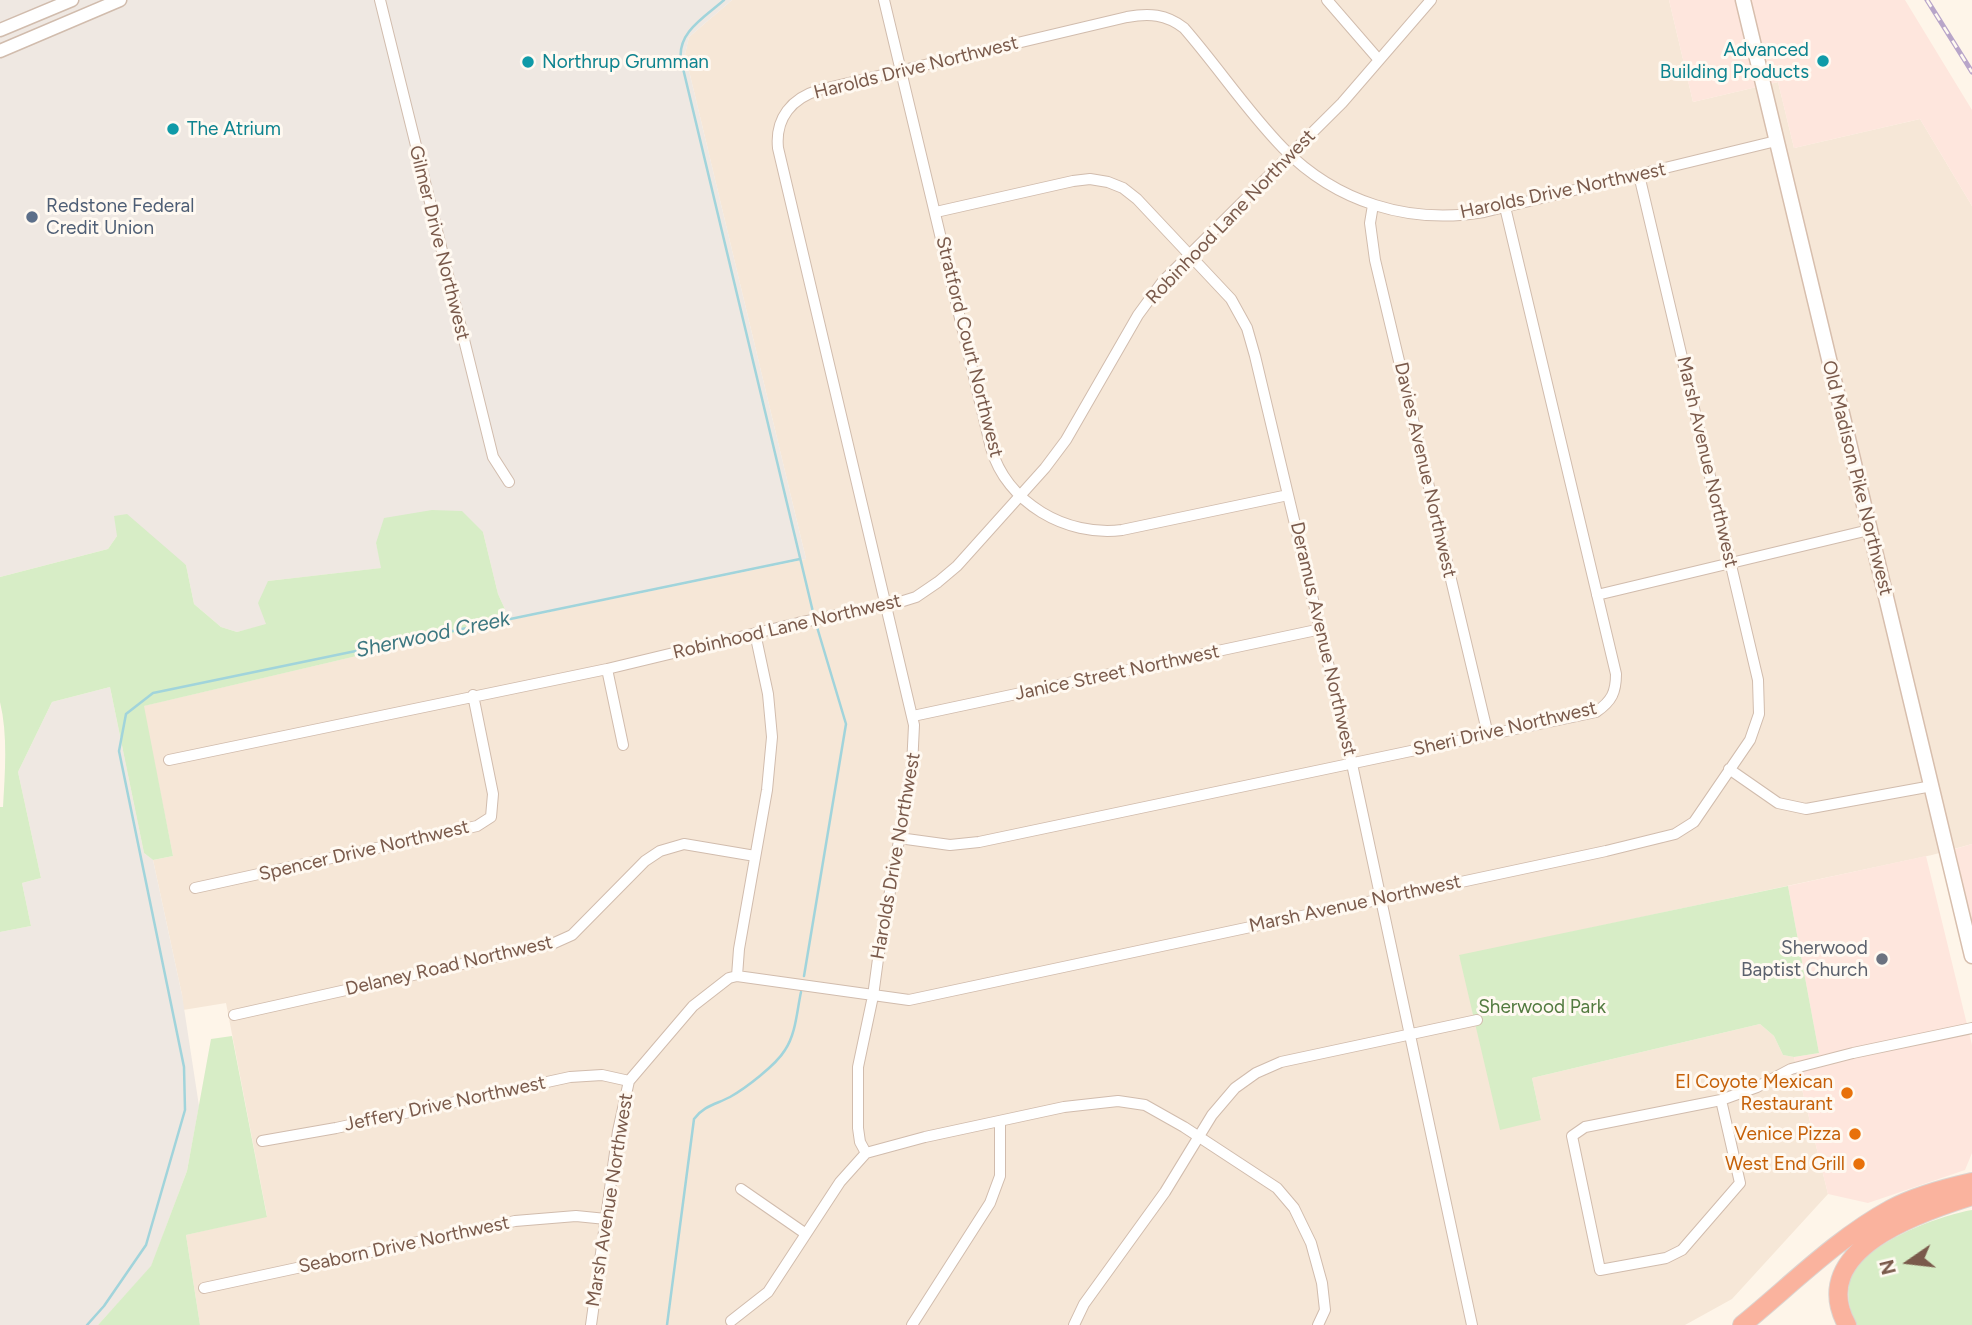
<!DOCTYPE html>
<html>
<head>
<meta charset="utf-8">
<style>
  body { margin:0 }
  #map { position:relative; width:1972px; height:1325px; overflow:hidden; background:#fef5e9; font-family:Figtree,sans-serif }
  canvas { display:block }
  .north { position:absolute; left:1874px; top:1227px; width:70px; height:70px; -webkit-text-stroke:5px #fff9f1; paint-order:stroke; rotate:256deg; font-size:19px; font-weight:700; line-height:28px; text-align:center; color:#7a5a4b }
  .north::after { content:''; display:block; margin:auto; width:24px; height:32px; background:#7a5a4b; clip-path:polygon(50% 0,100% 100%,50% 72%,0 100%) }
</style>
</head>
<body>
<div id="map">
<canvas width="1972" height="1325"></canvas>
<div class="north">N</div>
</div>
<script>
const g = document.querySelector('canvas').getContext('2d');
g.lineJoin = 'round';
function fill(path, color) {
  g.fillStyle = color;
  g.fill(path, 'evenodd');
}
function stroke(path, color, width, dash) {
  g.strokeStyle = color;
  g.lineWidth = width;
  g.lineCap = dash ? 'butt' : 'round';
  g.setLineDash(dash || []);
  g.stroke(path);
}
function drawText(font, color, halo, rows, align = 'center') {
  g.font = font + ' Figtree,sans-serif';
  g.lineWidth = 6;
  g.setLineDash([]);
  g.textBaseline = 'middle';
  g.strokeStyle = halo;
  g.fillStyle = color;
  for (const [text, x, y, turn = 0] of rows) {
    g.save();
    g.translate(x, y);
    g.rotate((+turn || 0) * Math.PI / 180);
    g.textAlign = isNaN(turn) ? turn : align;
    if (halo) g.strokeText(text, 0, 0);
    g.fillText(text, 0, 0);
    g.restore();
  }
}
const residential = new Path2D(`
  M732,0h937l24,102 85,-20 16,66 126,-29 52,87v638l-40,11 -473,101 82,164 -9,-42 228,-54 14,12 9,19 11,2 34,137 -96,105 -47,26h-1485l-14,-90 81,-19 -41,-213 -43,7 -1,-15 -29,-135 20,-4 -30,-150 367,-86 296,-61 -121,-505 4,-17z`);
const commercial = new Path2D(`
  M1669,0h236l67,110v96l-52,-87 -126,29 -16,-66 -85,20z
  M1972,844v79l-17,-74z
  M1926,856l46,189v108l-7,17 -97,33 -40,-9 -34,-137 25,-4 -31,-167z`);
const industrial = new Path2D(`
  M0,0h732l-43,37 -4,17 121,505 -296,61 -12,-26 -15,-62 -107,11 6,25 -114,13 -2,44 -29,7 -16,-5 -27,-23 -8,-39 -69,-29 -9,13 -108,28z
  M110,687l34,166 9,7 29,135 17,111 -12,65 -36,96 -53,58h-98v-393l31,-6 -9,-43 19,-5 -23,-106 34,-70z`);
const green = new Path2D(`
  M432,510l30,1 21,21 15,62 12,26 -366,86 29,150 -20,4 -9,-7 -34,-166 -58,15 -34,70 23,106 -19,5 9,43 -31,6v-125h3c2,-34 5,-72 -3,-105v-125l108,-28 9,-13 -3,-20 13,-2 59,51 8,39 27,23 16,5 29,-8 -8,-21 10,-22 113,-13 -5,-25 8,-25z
  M1788,886l31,167 -25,4 -11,-2 -9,-19 -14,-12 -228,54 9,42 -41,10 -41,-175z
  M232,1036l35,181 -81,18 14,90h-102l53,-59 36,-95 24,-132z
  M1972,1210v115h-117c-5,-16 -10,-32 -4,-48 14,-34 87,-61 121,-67z`);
const stream = new Path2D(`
  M724,0c-19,17 -47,32 -43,60l132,552
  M804,976l42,-252 -29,-97
  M87,1325l17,-19 42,-61 39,-135 -1,-43 -65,-316 7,-37 27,-21 647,-134
  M667,1325l27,-206c9,-13 23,-15 36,-22 16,-9 46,-32 55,-47 11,-16 12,-40 16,-58`);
const minor = new Path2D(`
  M380,0l113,457 16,25
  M884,0l107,448c16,55 75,89 131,82l166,-35
  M1327,0l52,60
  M1373,205l-3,18 5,37 113,475
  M936,212l137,-31 17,-2 18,3 15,6 14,11 94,100 16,29 8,28 97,408 120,561
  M1597,595l272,-65
  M607,669l16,76
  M913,716l408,-87
  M169,760l438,-91 191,-46 102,-21 16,-5 22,-15 19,-16 88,-98 21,-28 72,-125 25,-34 179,-178 89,-103
  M1729,769l49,34 28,6 126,-23
  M899,838l51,7 29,-3 617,-130c16,-11 20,-20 20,-38l-111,-467
  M195,888l282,-62 14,-9 2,-23 -20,-99
  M737,976l2,-27 28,-159 5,-53 -4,-43 -13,-61
  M234,1015l318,-71 20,-9 73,-74 15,-10 24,-7 71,12
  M1721,1100l19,83 -58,67 -16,8 -66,12 -28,-134 13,-9z
  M1721,1100l36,-13 34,-18 62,-16 119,-25
  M262,1141l74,-13 234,-51 32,-2 27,6
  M866,1153l-6,-11 -2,-14v-61l15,-71 5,-37 34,-192 2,-42 -136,-577c-3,-30 14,-50 41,-58l308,-73c22,-4 39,-3 57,11 34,39 63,83 99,120 53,54 126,77 201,64l292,-71
  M741,1189l65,45
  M204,1288l311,-67 61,-5 30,3
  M731,1321l37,-29 72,-110 26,-29 59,-16 139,-30 54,-6 27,4 39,22 93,61 17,20 17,35 11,40 3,27 -7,15
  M591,1325l27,-194 11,-50 64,-75 36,-28 8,-2 172,24 697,-149 69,-17 19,-12 56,-82 9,-26 -1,-34 -119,-505
  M912,1325l78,-122 10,-27v-54
  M1074,1325l10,-21 81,-112 47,-77 23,-27 21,-15 25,-11 196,-42`);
const tertiary = new Path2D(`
  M0,30l72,-30
  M0,51l120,-51`);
const secondary = new Path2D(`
  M1743,0l229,956`);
const motorway = new Path2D(`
  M1742,1325c48,-39 94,-86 149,-116 24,-13 54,-21 81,-27
  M1847,1325c-41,-75 73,-113 125,-129`);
const rail = new Path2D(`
  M1927,0l45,72`);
const markers = [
  [1823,61,7,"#0f9aa8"],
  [528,62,7,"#0f9aa8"],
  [173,129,7,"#0f9aa8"],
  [32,217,7,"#5c6f8a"],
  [1882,959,7,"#6b7280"],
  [1847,1093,7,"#e8710a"],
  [1855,1134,7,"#e8710a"],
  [1859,1164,7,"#e8710a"]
];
const cultureNames = [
  ["Advanced",1809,50,"right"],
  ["Building Products",1809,72,"right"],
  ["Northrup Grumman",542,62],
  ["The Atrium",187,129]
];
const streetNames = [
  ["Harolds Drive Northwest",916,68,-14],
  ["Harolds Drive Northwest",1563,191,-12],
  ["Robinhood Lane Northwest",1231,217,-46],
  ["Gilmer Drive Northwest",439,243,76],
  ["Stratford Court Northwest",969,347,76],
  ["Marsh Avenue Northwest",1707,462,77],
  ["Davies Avenue Northwest",1425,470,77],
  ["Old Madison Pike Northwest",1857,478,76],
  ["Robinhood Lane Northwest",787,627,-13],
  ["Deramus Avenue Northwest",1323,639,77],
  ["Janice Street Northwest",1117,673,-12],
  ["Sheri Drive Northwest",1505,729,-13],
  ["Spencer Drive Northwest",364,851,-13],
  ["Harolds Drive Northwest",896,856,-80],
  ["Marsh Avenue Northwest",1355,904,-12],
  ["Delaney Road Northwest",449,966,-13],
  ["Jeffery Drive Northwest",445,1104,-12],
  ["Marsh Avenue Northwest",610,1200,-81],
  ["Seaborn Drive Northwest",404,1245,-12]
];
const serviceNames = [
  ["Redstone Federal",46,206],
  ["Credit Union",46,228]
];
const worshipNames = [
  ["Sherwood",1868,948],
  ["Baptist Church",1868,970]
];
const parkNames = [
  ["Sherwood Park",1542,1007]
];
const foodNames = [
  ["El Coyote Mexican",1833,1082],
  ["Restaurant",1833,1104],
  ["Venice Pizza",1841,1134],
  ["West End Grill",1845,1164]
];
const waterNames = [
  ["Sherwood Creek",433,635,-12]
];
fill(residential, '#f6e7d7');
fill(commercial, '#fee6dd');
fill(industrial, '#efe8e2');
fill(green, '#d7edc6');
stroke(stream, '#a1d4db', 2.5);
stroke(minor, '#d1bcad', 12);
stroke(tertiary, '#d1bcad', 15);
stroke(secondary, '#d7bead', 17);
stroke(motorway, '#dcd4d0', 20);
stroke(minor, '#fff', 10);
stroke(tertiary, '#fff', 12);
stroke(secondary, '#fff', 14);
stroke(motorway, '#fab39e', 18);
stroke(rail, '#b8a5c9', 5);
stroke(rail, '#fff9f1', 2.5, [8]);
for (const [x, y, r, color] of markers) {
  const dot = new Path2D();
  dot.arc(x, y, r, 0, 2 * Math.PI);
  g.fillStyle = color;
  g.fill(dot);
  stroke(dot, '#fff9f1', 2.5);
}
drawText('19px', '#0d838f', '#fff9f1', cultureNames, 'left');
drawText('19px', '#7a5a4b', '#fff9f1', streetNames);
drawText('19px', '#4e5e75', '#fff9f1', serviceNames, 'left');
drawText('19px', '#5b616d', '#fff9f1', worshipNames, 'right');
drawText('19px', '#527a3f', '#fff9f1', parkNames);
drawText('19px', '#c56008', '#fff9f1', foodNames, 'right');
drawText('italic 21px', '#3c7780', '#fff9f1', waterNames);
</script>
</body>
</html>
